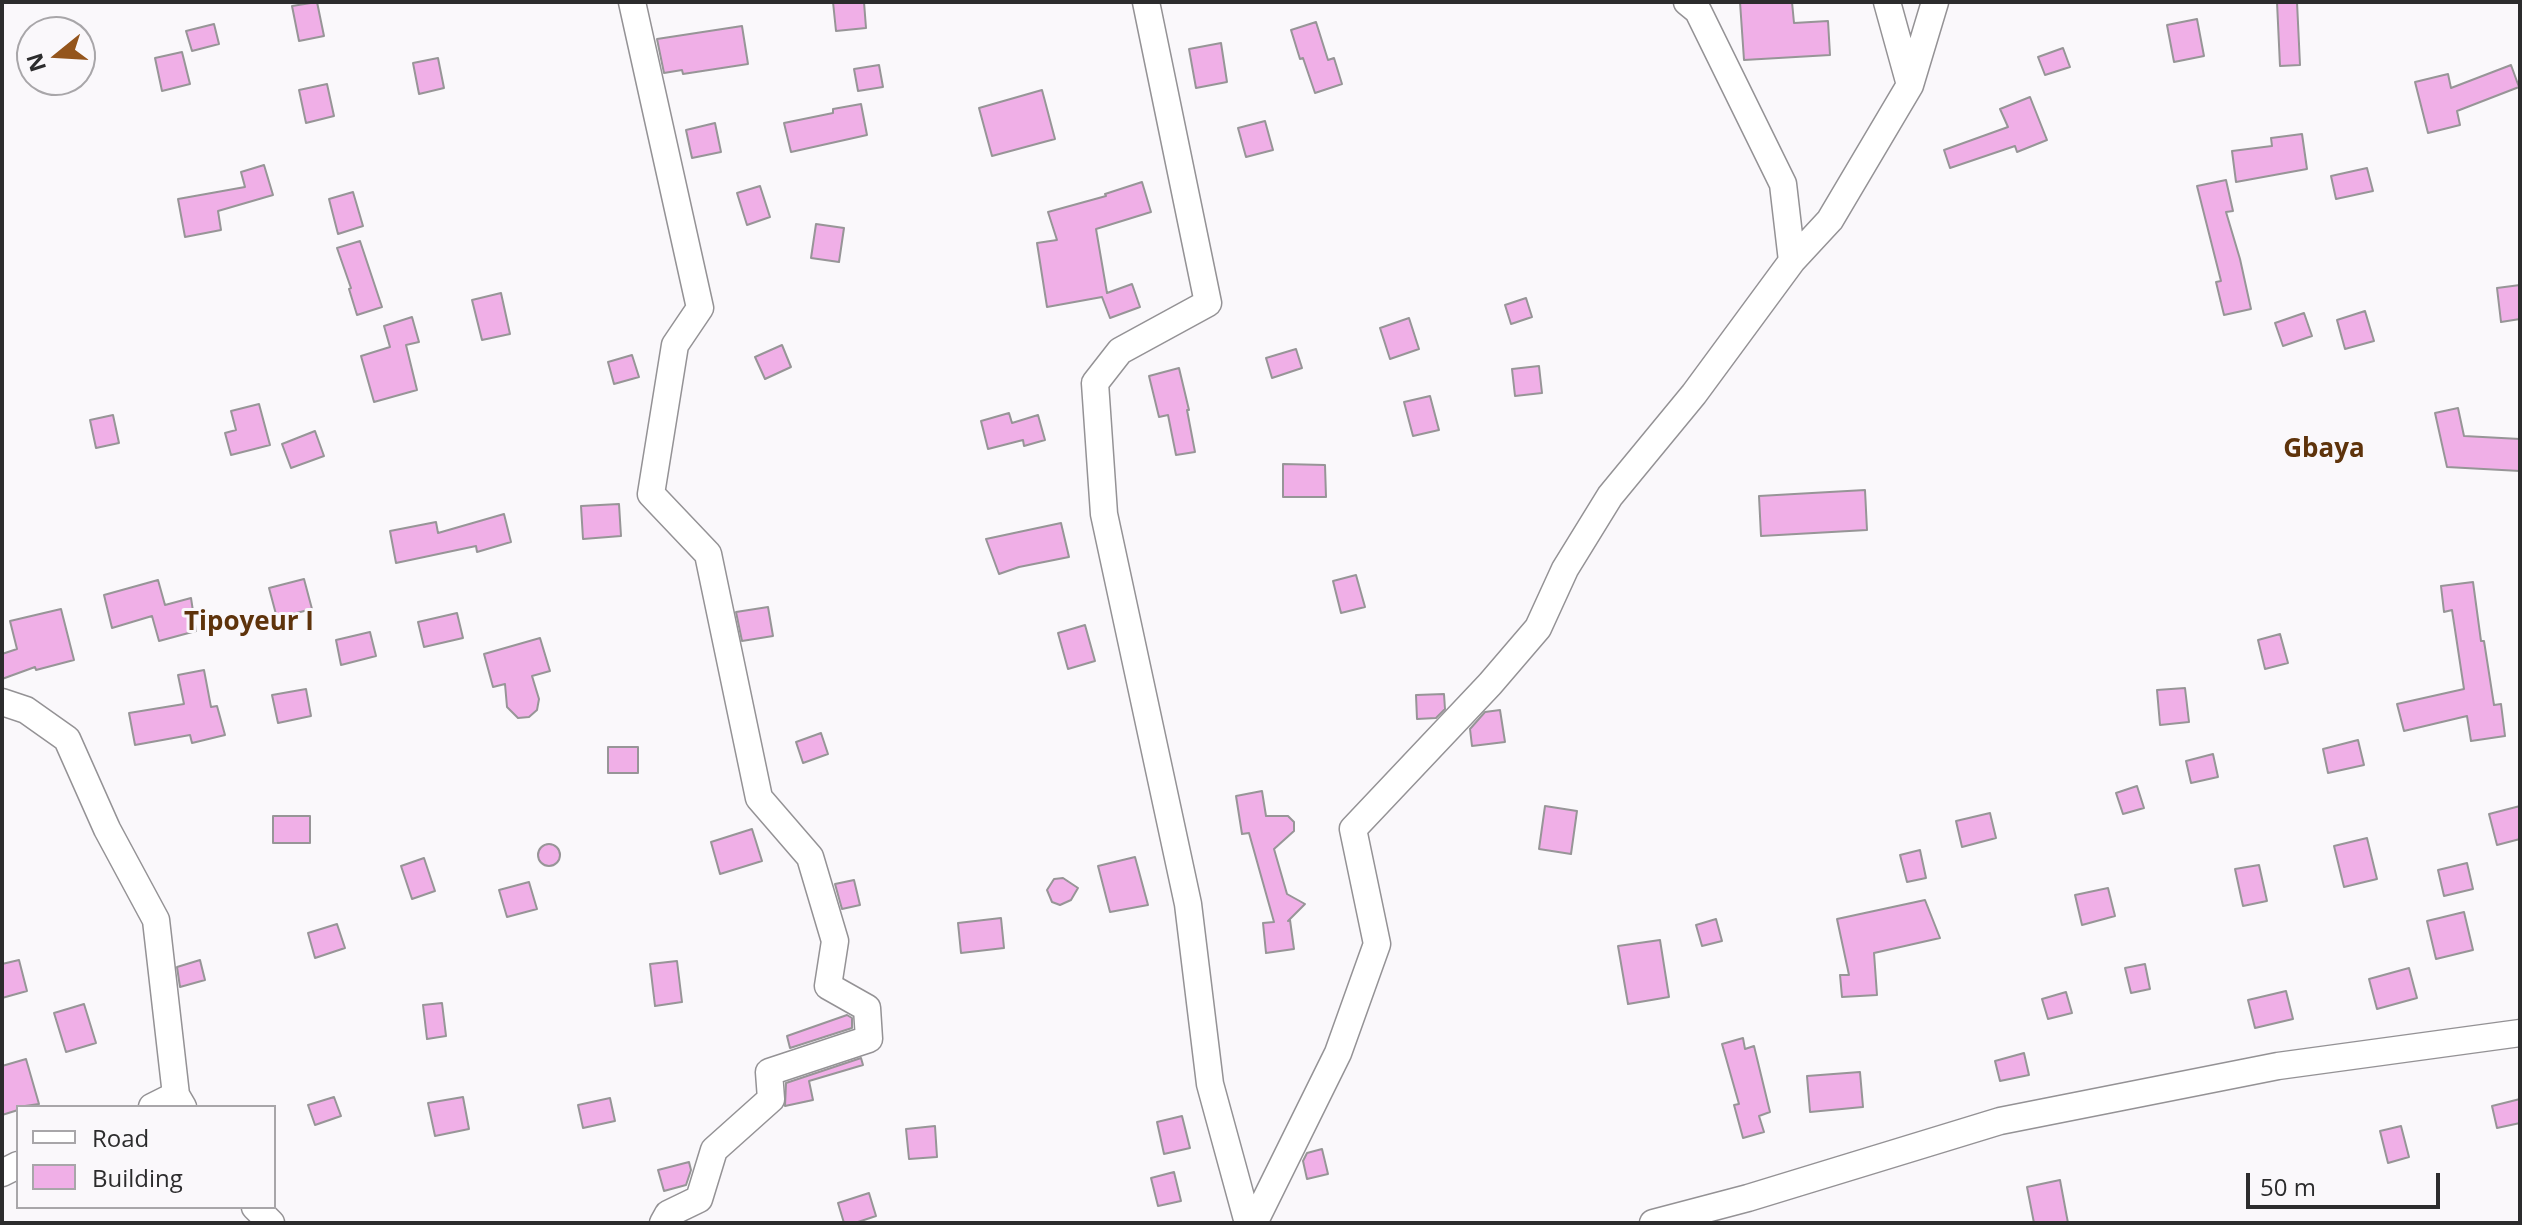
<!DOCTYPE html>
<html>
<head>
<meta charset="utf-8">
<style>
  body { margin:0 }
  #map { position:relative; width:2522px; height:1225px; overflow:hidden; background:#faf8fb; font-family:"Open Sans",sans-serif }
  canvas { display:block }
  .frame { position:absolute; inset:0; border:4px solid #2c2c2d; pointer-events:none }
  .legend { position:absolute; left:16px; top:1105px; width:260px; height:104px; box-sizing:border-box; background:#faf8fb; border:2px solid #a8a6a9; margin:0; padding:10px 14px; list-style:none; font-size:24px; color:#2c2c2d }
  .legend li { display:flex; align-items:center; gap:16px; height:40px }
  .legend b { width:40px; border:2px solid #a8a6a9 }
  .north { position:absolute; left:16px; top:16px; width:80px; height:80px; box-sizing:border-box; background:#faf8fb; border:2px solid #a8a6a9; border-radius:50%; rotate:252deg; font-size:22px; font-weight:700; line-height:32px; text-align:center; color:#2c2c2d }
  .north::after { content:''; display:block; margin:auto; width:28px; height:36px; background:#94551c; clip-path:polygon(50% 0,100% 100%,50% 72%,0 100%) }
  .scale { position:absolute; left:2246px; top:1173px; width:194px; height:36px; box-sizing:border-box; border:4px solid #2c2c2d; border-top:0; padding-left:10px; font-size:24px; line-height:28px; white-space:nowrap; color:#2c2c2d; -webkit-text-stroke:6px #faf8fb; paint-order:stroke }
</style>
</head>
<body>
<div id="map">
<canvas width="2522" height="1225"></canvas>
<div class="frame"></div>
<ul class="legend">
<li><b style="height:10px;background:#fff"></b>Road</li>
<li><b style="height:22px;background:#f0afe7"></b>Building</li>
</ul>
<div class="north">N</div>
<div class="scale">50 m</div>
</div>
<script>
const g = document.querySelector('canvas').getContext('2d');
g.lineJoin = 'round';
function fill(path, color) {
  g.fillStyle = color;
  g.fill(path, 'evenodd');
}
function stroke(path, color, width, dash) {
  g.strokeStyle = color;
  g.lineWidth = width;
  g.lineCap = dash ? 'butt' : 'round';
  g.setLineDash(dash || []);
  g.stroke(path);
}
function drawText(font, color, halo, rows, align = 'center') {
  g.font = font + ' "Open Sans",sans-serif';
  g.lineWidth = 6;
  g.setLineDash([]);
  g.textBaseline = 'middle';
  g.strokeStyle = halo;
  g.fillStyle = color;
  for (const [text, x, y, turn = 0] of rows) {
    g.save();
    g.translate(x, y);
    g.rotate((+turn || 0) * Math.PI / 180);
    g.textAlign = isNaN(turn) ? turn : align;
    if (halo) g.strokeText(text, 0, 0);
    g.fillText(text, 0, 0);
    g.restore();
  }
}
const building = new Path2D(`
  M317,2l7,34 -25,5 -7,-35z
  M833,2h31l2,26 -30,3z
  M1740,2h52l2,21 34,-2 2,34 -86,5z
  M2277,2h20l3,63 -20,1z
  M2197,19l7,37 -30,6 -7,-37z
  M1316,22l12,38 6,-2 8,26 -27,9 -12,-35 -3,1 -9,-29z
  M214,24l5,20 -27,7 -6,-20z
  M742,26l6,38 -65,10 -1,-4 -18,3 -7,-34z
  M1221,43l6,39 -31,6 -7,-39z
  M2063,48l7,19 -25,8 -7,-18z
  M182,52l8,32 -28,7 -7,-33z
  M438,58l6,30 -25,6 -6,-31z
  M879,65l4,22 -25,4 -4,-22z
  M2511,65l8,22 -62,24 3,14 -32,8 -13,-51 33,-8 3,14z
  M327,84l7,32 -28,7 -7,-33z
  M1042,90l13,49 -63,17 -13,-48z
  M2030,97l17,43 -30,12 -2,-6 -65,22 -6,-18 64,-23 -8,-18z
  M861,104l6,31 -76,17 -7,-29 49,-10v-4z
  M1265,121l8,29 -27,7 -8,-29z
  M715,123l6,29 -29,6 -6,-28z
  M2302,134l5,35 -71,13 -4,-31 40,-5 -1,-8z
  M264,165l9,30 -55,16 3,19 -36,7 -7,-38 67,-12 -4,-15z
  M2367,168l6,23 -37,8 -5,-23z
  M2226,180l7,31 -7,1 14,47 11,50 -27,6 -8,-33 5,-1 -24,-95z
  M1142,182l9,30 -55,17 11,64 25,-9 8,23 -30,11 -8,-21 -55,10 -10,-64 20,-3 -9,-28 58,-16 -1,-2z
  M760,186l10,31 -23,8 -10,-32z
  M353,192l10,34 -25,8 -9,-35z
  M816,224l28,4 -5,34 -28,-4z
  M360,241l22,66 -25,8 -8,-26 2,-1 -14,-40z
  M2520,285v34l-19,3 -4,-34z
  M501,293l9,41 -28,6 -10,-40z
  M1526,298l6,19 -21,7 -6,-19z
  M2365,311l9,30 -29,8 -8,-29z
  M2304,313l8,23 -29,10 -8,-23z
  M412,317l7,25 -13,3 11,45 -43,12 -13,-46 29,-9 -6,-21z
  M1409,318l10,31 -29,10 -10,-31z
  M782,345l9,22 -26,12 -10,-22z
  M1296,349l6,19 -30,10 -6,-20z
  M632,355l7,22 -25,7 -6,-22z
  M1539,366l3,27 -27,3 -3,-27z
  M1179,368l10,42h-2l8,42 -19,3 -8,-40 -9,2 -10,-41z
  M1430,396l9,34 -26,6 -9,-34z
  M259,404l11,41 -39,10 -6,-22 11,-3 -5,-19z
  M2458,408l6,28 56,3v32l-73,-4 -12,-54z
  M1009,413l3,10 26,-8 7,25 -21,6 -1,-6 -35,9 -7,-28z
  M113,415l6,28 -23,5 -6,-28z
  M315,431l9,25 -33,12 -9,-24z
  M1283,464l42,1 1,32h-43z
  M1865,490l2,40 -106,6 -2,-40z
  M619,504l2,32 -38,3 -2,-33z
  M504,514l7,28 -34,10 -1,-6 -80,17 -6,-32 46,-9 2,11z
  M1061,523l8,34 -50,10 -20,7 -13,-35z
  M1356,575l9,32 -24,6 -8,-32z
  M304,579l8,30 -35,9 -8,-30z
  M158,580l7,25 26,-7 5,33 -37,10 -7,-25 -40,12 -8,-33z
  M2473,582l8,59h3l10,64 7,-1 4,32 -34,5 -4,-25 -63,15 -7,-27 67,-15 -12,-79 -8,2 -3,-26z
  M768,607l5,29 -31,5 -6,-29z
  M61,609l13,51 -38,10 -1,-3 -33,12v-25l15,-5 -7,-28z
  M457,613l6,25 -39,9 -6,-25z
  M1085,625l10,36 -27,8 -10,-36z
  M370,632l6,24 -35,9 -5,-25z
  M2280,634l8,29 -23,6 -7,-29z
  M540,638l10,33 -18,5 7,23 -2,11 -8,7 -11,1 -11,-11 -2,-23 -12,3 -9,-33z
  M204,670l7,37 6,-1 8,29 -33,8 -2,-8 -55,10 -6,-32 55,-9 -6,-29z
  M2185,688l4,34 -29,3 -3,-35z
  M306,689l5,27 -33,7 -6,-28z
  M1444,694l1,15 -9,9 -19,1 -1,-24z
  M1500,710l5,32 -33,4 -2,-17 15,-17z
  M821,733l7,21 -25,9 -7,-21z
  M2358,740l6,25 -36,8 -5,-24z
  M608,747h30v26h-30z
  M2213,754l5,23 -27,6 -5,-22z
  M2137,786l7,22 -21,6 -7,-21z
  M1262,791l4,25h22l6,6v9l-20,18 13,45 18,10 -17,17 2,-1 4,29 -28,4 -3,-30 11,-1 -25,-89 -7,1 -6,-38z
  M1545,806l32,5 -6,43 -32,-5z
  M2520,806v33l-23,6 -8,-31z
  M1990,813l6,25 -34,9 -6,-26z
  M273,816h37v27h-37z
  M752,829l10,32 -42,13 -9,-32z
  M2367,838l10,41 -33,8 -10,-41z
  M538 855a11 11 0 1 1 22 0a11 11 0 1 1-22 0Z
  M1920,850l6,28 -19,4 -7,-27z
  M1135,857l13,48 -38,7 -12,-46z
  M424,858l11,33 -23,8 -11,-33z
  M2467,863l6,26 -29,7 -6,-26z
  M2259,865l8,36 -24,5 -8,-37z
  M1063,878l15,10 -7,12 -11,5 -8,-3 -5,-12 7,-11z
  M854,880l6,25 -18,4 -7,-25z
  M529,882l8,27 -30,8 -8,-27z
  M2108,888l7,28 -33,9 -7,-30z
  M1925,900l15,38 -66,15 3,42 -35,2 -2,-22h9l-12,-56z
  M2464,912l9,38 -37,9 -9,-38z
  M1001,918l3,30 -43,5 -3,-30z
  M1716,919l6,22 -20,5 -6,-21z
  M337,924l8,24 -30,10 -7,-25z
  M1660,940l9,57 -41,7 -10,-58z
  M19,960l8,31 -25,7v-34z
  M200,960l5,20 -25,7 -3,-20z
  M677,961l5,41 -27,4 -5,-42z
  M2145,964l5,25 -19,4 -6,-25z
  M2409,968l8,30 -40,11 -8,-30z
  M2286,991l7,28 -38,9 -7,-28z
  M2066,992l6,21 -24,6 -6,-20z
  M442,1003l4,33 -19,3 -4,-34z
  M84,1004l12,39 -30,9 -12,-39z
  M847,1015l5,3v10l-62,20 -3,-12z
  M1743,1038l2,11 9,-3 16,66 -11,4 5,16 -21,6 -9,-33 5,-1 -17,-60z
  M2024,1053l5,22 -29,6 -5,-20z
  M861,1058l2,7 -54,16 4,19 -28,6 1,-23z
  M26,1059l13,45 -21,3v3l-16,5v-49z
  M1860,1072l3,35 -53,5 -3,-36z
  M334,1097l7,19 -26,9 -7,-20z
  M463,1097l6,32 -34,7 -7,-33z
  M610,1098l5,23 -32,7 -5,-23z
  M2520,1099v24l-23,5 -5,-22z
  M1182,1116l8,32 -26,6 -7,-32z
  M935,1126l2,31 -28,2 -3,-30z
  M2401,1126l8,31 -21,6 -8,-32z
  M1322,1149l6,25 -21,5 -4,-18 4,-8z
  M689,1162l2,8 -5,15 -22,6 -6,-21z
  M1174,1172l7,29 -23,5 -7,-28z
  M2060,1180l8,43h-34l-7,-36z
  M869,1193l7,23 -21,7h-11l-6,-20z`);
const minor = new Path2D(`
  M632,2l68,306 -25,37 -24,149 57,60 51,244 51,59 25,84 -7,45 39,22 2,31 -100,33 2,27 -57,51 -15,49 -31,15 -5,9
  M1146,2l62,301 -88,48 -25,32 9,131 84,390 22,180 38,139
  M1687,2l11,9 85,173 9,77
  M1887,2l23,83
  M2,702l24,8 41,29 40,90 49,91 20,175 7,12
  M152,1107l24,-12
  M2,1173l16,-8
  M255,1207l16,16
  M1254,1223l84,-170 39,-109 -24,-115 137,-145 48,-56 27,-59 45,-73 84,-102 98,-133 38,-41 80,-135 25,-83
  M1653,1223l95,-25 252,-77 278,-55 242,-33`);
const neighbourhoodNames = [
  ["Gbaya",2324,450],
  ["Tipoyeur I",249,623]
];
fill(building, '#f0afe7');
stroke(building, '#979597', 2);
stroke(minor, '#949295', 29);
stroke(minor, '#fff', 26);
drawText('bold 26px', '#5e330b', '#faf8fb', neighbourhoodNames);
</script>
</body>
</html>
